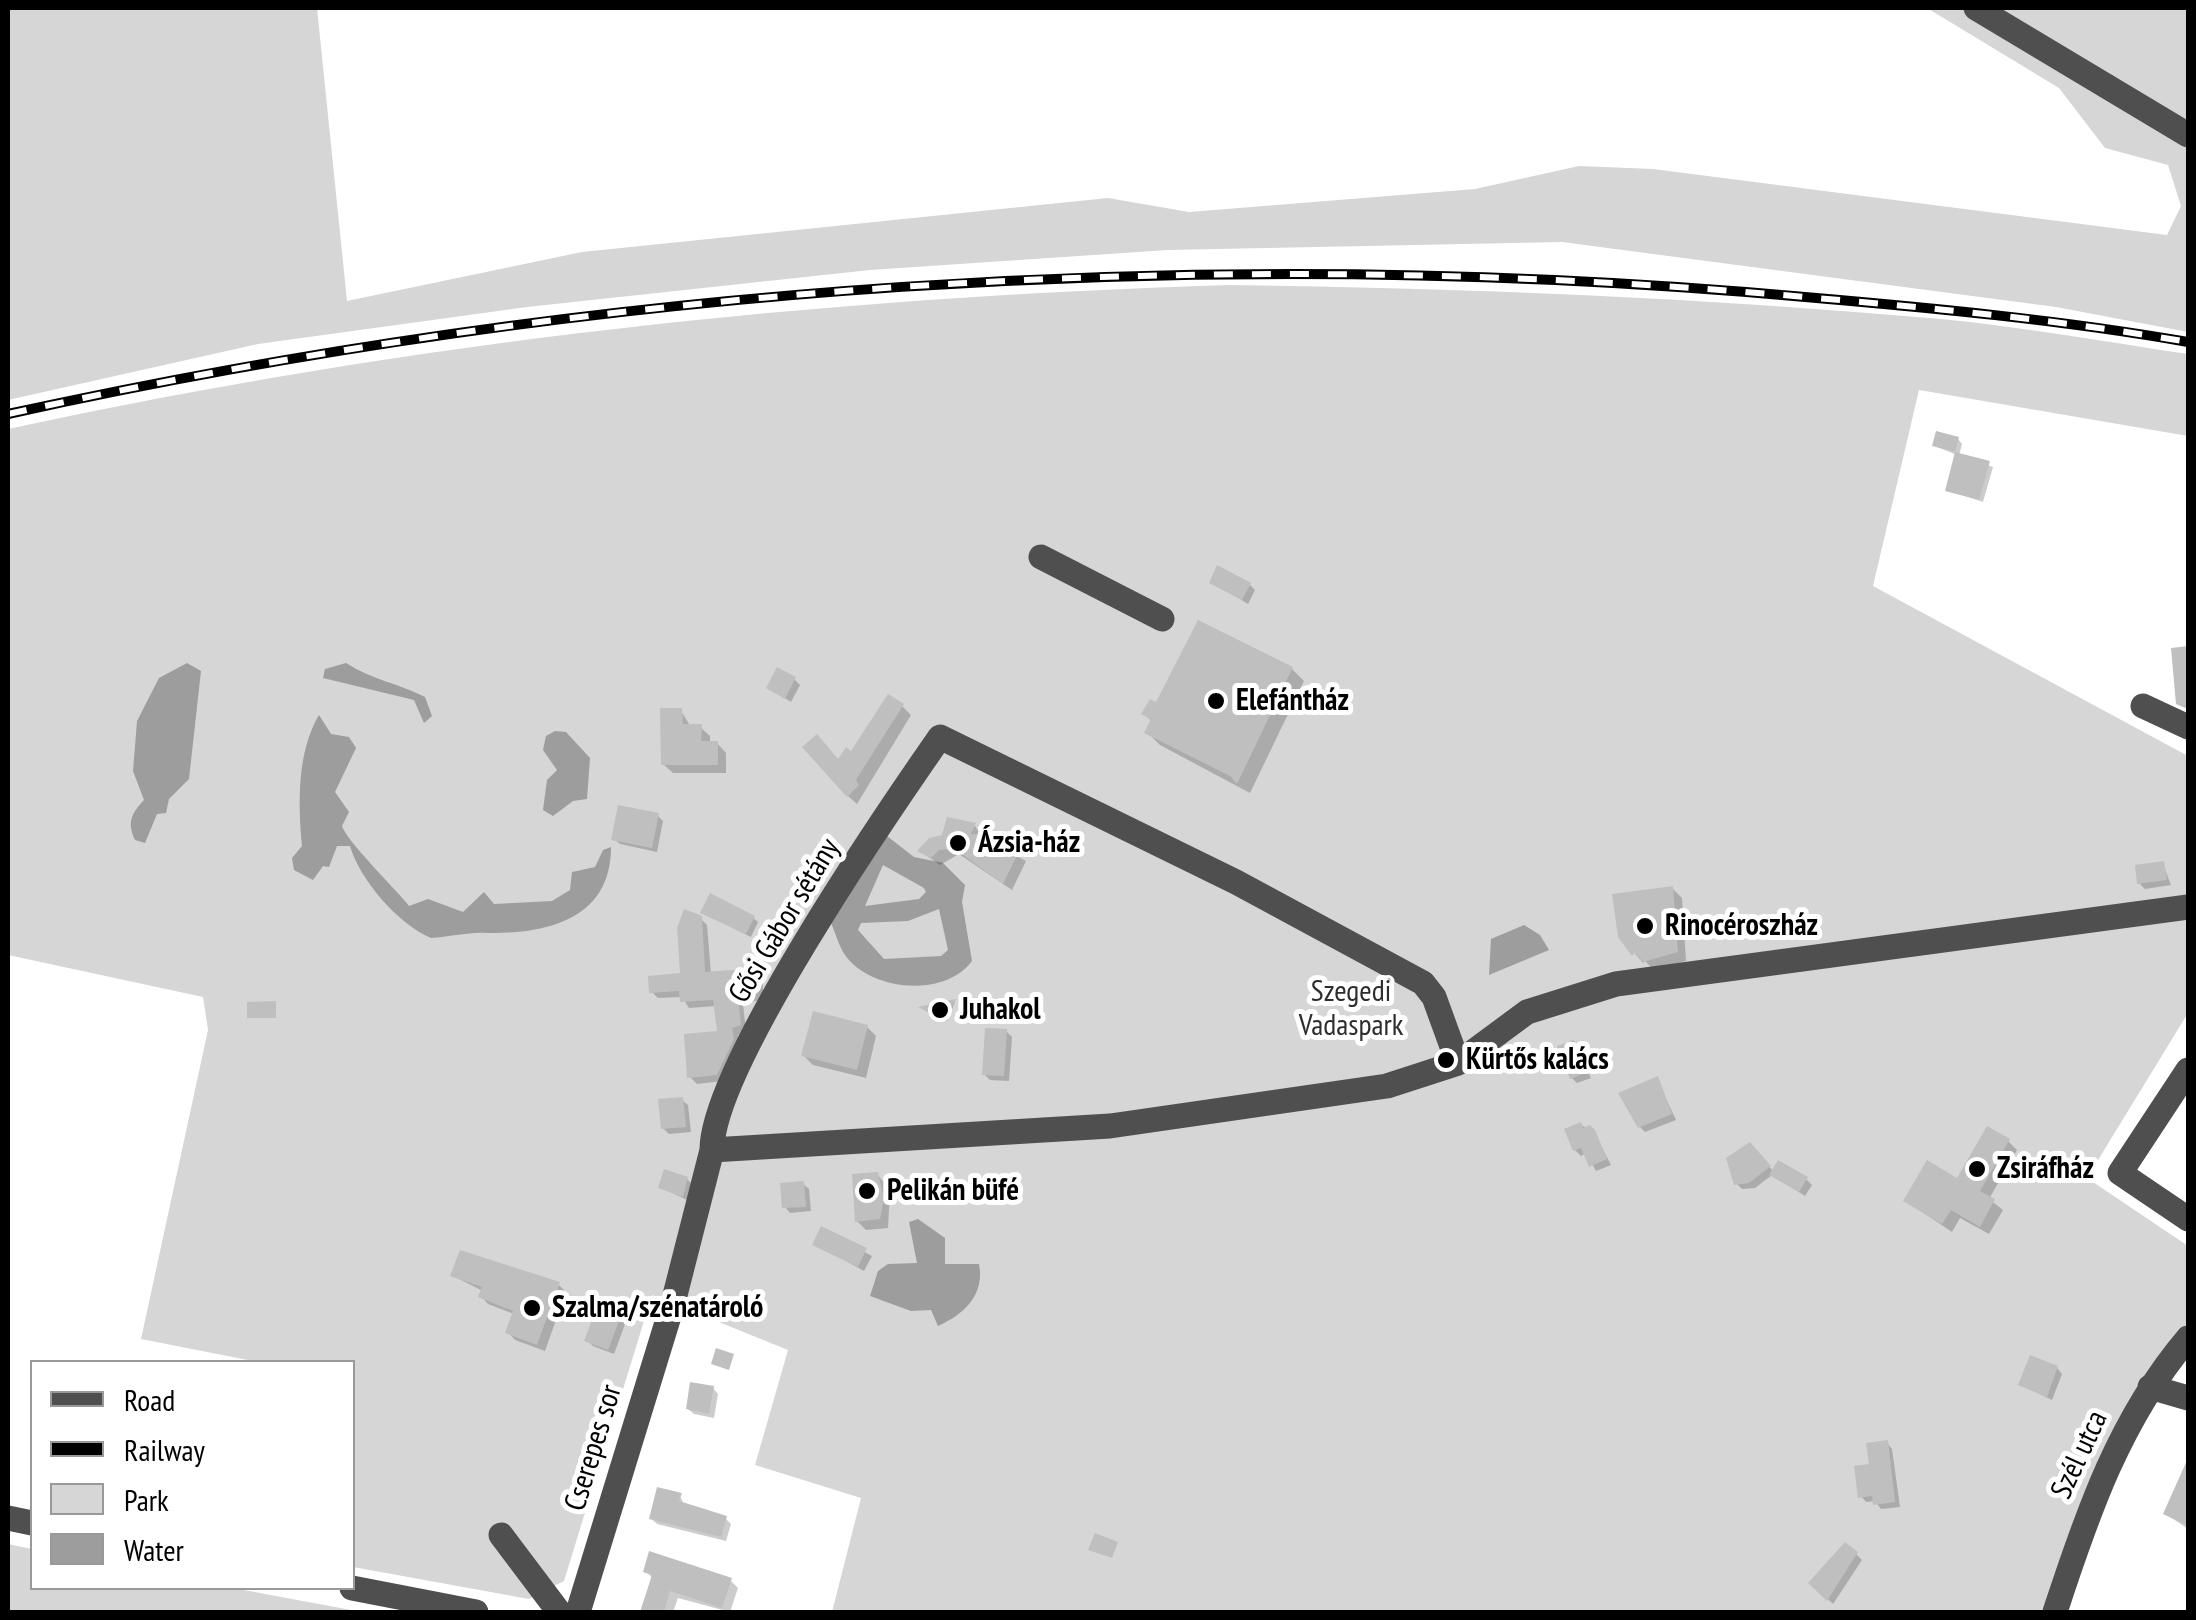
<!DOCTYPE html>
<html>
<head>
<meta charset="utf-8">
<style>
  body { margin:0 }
  #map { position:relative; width:2196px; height:1620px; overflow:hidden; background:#fff; font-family:"PT Sans Narrow",sans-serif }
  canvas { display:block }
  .frame { position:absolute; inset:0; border:10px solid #000; pointer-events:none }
  .legend { position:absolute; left:30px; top:1360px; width:325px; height:230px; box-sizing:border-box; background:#fff; border:2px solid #999; margin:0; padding:12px 18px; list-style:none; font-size:30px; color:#000 }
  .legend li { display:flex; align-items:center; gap:20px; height:50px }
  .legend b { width:50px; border:2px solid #999 }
</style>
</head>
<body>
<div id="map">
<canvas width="2196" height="1620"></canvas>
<div class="frame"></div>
<ul class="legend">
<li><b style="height:12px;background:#4f4f4f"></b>Road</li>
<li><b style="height:12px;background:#000"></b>Railway</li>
<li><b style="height:28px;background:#d6d6d6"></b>Park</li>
<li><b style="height:28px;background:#9d9d9d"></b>Water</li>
</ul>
</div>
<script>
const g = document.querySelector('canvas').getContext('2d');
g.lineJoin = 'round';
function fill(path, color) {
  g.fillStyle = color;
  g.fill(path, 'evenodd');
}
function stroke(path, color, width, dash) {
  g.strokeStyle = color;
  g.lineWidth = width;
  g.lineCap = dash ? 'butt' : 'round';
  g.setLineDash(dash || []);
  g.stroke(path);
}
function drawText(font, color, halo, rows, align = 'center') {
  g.font = font + ' "PT Sans Narrow",sans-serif';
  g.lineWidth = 10;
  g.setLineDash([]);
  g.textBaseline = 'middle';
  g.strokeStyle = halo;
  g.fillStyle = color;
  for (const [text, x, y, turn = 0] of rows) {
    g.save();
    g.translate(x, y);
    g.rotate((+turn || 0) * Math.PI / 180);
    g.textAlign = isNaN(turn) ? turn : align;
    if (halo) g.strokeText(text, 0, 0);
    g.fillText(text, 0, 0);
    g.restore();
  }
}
const green = new Path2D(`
  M8,8h309l30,293 235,-49 526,-54 81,14 286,-23 104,-23 74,3 514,66 14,-29 -13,-41 -63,-17 -46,-60 -132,-80h261v324l-132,-25 -494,-65 -394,8 -298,20 -343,37 -269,37 -250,56z
  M1230,285c238,3 474,13 711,34 83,8 165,23 247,35v82l-269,-46 -46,196 315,170v257l-101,165 101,68v77l-36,46 -106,243h-1214l29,-114 -106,-33 33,-115 -136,-55 -88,286 -35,18 -176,-32 -1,-205h-94l-117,-23 67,-309 -5,-33 -195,-42v-526c407,-88 806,-131 1222,-144z
  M8,1544l24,5v39h201l129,24h-354z`);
const water = new Path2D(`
  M187,663l14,8 -12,108 -20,20 -3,14 -9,1 -12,29 -10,-3c-8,-18 -4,-26 9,-40l-11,-29 4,-50 22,-43z
  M346,663c26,17 52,20 79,34l7,19 -8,7 -10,-23 -91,-22 2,-9z
  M319,715l12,19 18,3 7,11 -21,44 14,20 -7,14c5,16 53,62 67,80l19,-7 35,13 21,-20 10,12 58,-3 18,-11 2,-18 23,-5 8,-17 8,-3c0,73 -65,87 -125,86 -17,-1 -36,4 -55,5 -33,-14 -71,-58 -81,-92h-13l-8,21 -6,-1 -10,14 -19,-10 -2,-12 10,-12c-4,-43 -5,-94 17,-131z
  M555,731l11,1 24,26 -3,41 -14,2 -20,15 -10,-6 4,-30 10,-10 -14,-20 3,-14z
  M887,836l27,21 29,6 22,22 -3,17 10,59c-28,38 -105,30 -129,-9 -5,-9 -8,-20 -12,-29zM883,865l41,23 2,4 -7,7 -54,7zM939,909l9,41 -7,6 -57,3 -26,-29 3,-7 47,-2z
  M1524,925l16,10 9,15 -60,25 2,-36z
  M918,1219l27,19v26h34c6,30 -14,50 -41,62l-7,-16 -20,1 -41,-15 8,-25 10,-7 29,-1 -8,-41z`);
const shadow = new Path2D(`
  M1958,439l4,5 -3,12 34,11 -10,35 -35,-12 9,-35 -22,-9z
  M1212,582l38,3 5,5 -7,14z
  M1292,669l12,12 -54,112 -90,-48 -13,-13 6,-10 -9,-8 13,-9z
  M794,679l6,6 -9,17 -22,-14z
  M902,706l9,9 -54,89 -9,-8 4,-42z
  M681,711l10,16h9l10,9v7h7l9,10v20h-53l-10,-9z
  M658,816l5,5 -6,31 -37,-8 -6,-5z
  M949,820l26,6 7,11 44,24 -14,29 -53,-36 -19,11 -20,-14 24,-13z
  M2163,864l8,21 -26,4 -6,-6z
  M1673,889l9,9 4,63 -32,9 -9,-9 -2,2 -23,-27z
  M703,913l50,5 5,4 -7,15z
  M700,918l7,7 4,49 45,-3 6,7 2,21 -21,5 3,27 -8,4 1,11 -16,35 -26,3 -7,-7 29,-43 -3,-28 -27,2 -7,-11 -24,1 -6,-6 31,-16z
  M955,1002l-8,19 -24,-13z
  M867,1027l9,9 -10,42 -53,-13 -9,-9z
  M1006,1031l6,6 -3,44 -19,-1 -6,-6z
  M1573,1043l18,35 -14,5 -5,-5z
  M1657,1079l19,41 -31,12 -5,-5z
  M682,1100l6,5 3,27 -22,2 -6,-6z
  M1580,1124l15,10 16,31 -15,6 -10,-18 -5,3 -6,-6z
  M2008,1141l9,9 -28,49 14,11 -14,24 -29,-16 -8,14 -46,-31 52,-20z
  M1750,1145l24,27 32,7 6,6 -7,11 -33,-21 -17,13 -13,1 -6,-6z
  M877,1174l13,16 -2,38 -22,2 -9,-9z
  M687,1179l6,6 -4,16 -29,-14z
  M803,1184l6,5 2,22 -21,2 -5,-6z
  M822,1229l50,27 -8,15 -49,-27z
  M453,1276l106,9 7,7 -21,59 -30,-11 -7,-8 6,-18 -26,-10 -7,-8 2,-5z
  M623,1310l5,6 -14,38 -21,-8 -6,-6z
  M2057,1368l5,6 -10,26 -31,-15z
  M713,1388l5,6 -4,24 -20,-4 -6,-5z
  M1887,1443l5,6 8,58 -19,2 -6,-8 -9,1 -5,-6z
  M2188,1464v65l-22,-15z
  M680,1496l5,10 41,13 5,5 -5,17 -69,-17 -5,-5z
  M1856,1554l6,6 -29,44 -22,-21z
  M646,1571l84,9 8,8 -8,24 -52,-14 -5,14h-30l10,-33z`);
const building = new Path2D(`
  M1936,431l23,6 -4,15 35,9 -11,39 -34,-9 10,-39 -23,-6z
  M1217,565l34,18 -9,17 -33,-17z
  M1198,620l95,47 -56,117 -7,-8 -86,-43 7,-14 -10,-5 9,-15 6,3z
  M2188,646v61l-3,1 -9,-4 -5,-56z
  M777,667l19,10 -11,22 -19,-11z
  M888,694l16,10 -48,76 3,5 -12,12 -45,-50 15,-13 21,25 8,-12 5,4z
  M660,708h22l1,16h19l-1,17h17v24h-57z
  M618,805l41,8 -7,35 -41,-8z
  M947,817l29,6 -5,11 16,1 32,16 -16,33 -48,-35 -16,1 -8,8 -14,-7 12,-13 13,-3z
  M2164,861l3,19 -30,4 -2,-19z
  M1673,886l5,66 -35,10 -8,-9 -3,3 -14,-19 -6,-43z
  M710,893l45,23 -9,18 -46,-21z
  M684,909l18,7 3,56 52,-4 1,23 -3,6 -17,1 3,27 -9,3 2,11 -17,36 -30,3 -3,-44 33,-3 -4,-31 -33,2 -1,-11 -30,2 -1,-17 32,-3 -3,-45z
  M956,999l-12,22 -26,-14z
  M276,1001v17h-29v-16z
  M813,1011l55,14 -11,45 -56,-14z
  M985,1028l22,1 -3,47 -22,-1z
  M1574,1040l13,32 -17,7 -13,-33z
  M1658,1076l14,38 -34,14 -20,-35z
  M683,1097l3,30 -25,2 -3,-30z
  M1581,1122l2,6 7,-3 5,5 12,29 -18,8 -8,-19 -8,3 -9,-22z
  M1987,1126l23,13 -30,52 15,8 -15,28 -29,-17 -9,14 -39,-23 24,-41 30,18z
  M1750,1142l21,24 -22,17 -15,2 -8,-27z
  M1778,1160l30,17 -9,15 -30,-17z
  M664,1169l24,8 -5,20 -25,-9z
  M878,1172l6,27 -4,20 -25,3 -3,-48z
  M804,1181l2,26 -24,1 -2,-25z
  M821,1226l46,22 -9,19 -46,-22z
  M460,1250l100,32 -23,63 -32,-12 8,-22 -35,-14 4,-10 -32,-11z
  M600,1299l24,9 -16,42 -24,-9z
  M716,1348l18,6 -5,16 -18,-6z
  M2030,1355l28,11 -11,31 -29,-12z
  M690,1382l24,4 -5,28 -23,-5z
  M1888,1440l7,62 -22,3 -1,-9 -14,2 -4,-32 15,-2 -3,-21z
  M2188,1458v68l-25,-12z
  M657,1487l25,6 -3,8 48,15 -6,21 -72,-18z
  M1095,1533l23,9 -6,16 -24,-8z
  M1845,1542l13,10 -31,49 -19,-18z
  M649,1551l83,27 -10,30 -52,-17 -6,21h-24l12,-37 -9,-3z`);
const minor = new Path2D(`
  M1976,8l212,127
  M1041,557l121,62
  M2143,706l45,21
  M2188,1070l-68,103 68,46
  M712,1150l398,-24 277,-40 71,-23 69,-51 89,-28 572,-77
  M2150,1387l38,11
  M8,1518l24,5
  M501,1535l58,77
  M352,1588l124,24
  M578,1612l95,-309 39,-153c-1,-81 175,-337 228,-413l296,145 187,101 11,14 24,66
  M2055,1612c32,-98 65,-194 133,-274`);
const rail = new Path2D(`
  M8,414c589,-129 1196,-171 1797,-117 128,11 257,23 383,45`);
const markers = [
  [1216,701,10,"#000"],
  [958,843,10,"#000"],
  [1645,926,10,"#000"],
  [940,1010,10,"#000"],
  [1446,1060,10,"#000"],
  [1977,1169,10,"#000"],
  [867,1191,10,"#000"],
  [532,1308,10,"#000"]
];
const poiNames = [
  ["Elefántház",1236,701],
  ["Ázsia-ház",978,843],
  ["Rinocéroszház",1665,926],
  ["Juhakol",960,1010],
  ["Kürtős kalács",1466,1060],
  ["Zsiráfház",1997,1169],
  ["Pelikán büfé",887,1191],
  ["Szalma/szénatároló",552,1308]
];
const streetNames = [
  ["Gősi Gábor sétány",785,921,-59],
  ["Cserepes sor",594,1448,-73],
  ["Szél utca",2080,1455,-65]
];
const parkNames = [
  ["Szegedi",1351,992],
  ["Vadaspark",1351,1026]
];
fill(green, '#d6d6d6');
fill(water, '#9d9d9d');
fill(shadow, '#0003');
fill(building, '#bfbfbf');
stroke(minor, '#4f4f4f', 25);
stroke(rail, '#000', 10);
stroke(rail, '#fff', 6, [19]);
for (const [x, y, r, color] of markers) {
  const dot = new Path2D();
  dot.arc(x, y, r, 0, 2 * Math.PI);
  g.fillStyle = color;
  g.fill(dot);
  stroke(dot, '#fff', 4);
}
drawText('bold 30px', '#000', '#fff', poiNames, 'left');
drawText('30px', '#000', '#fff', streetNames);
drawText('30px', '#2d2d2d', '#fff', parkNames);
</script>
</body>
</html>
